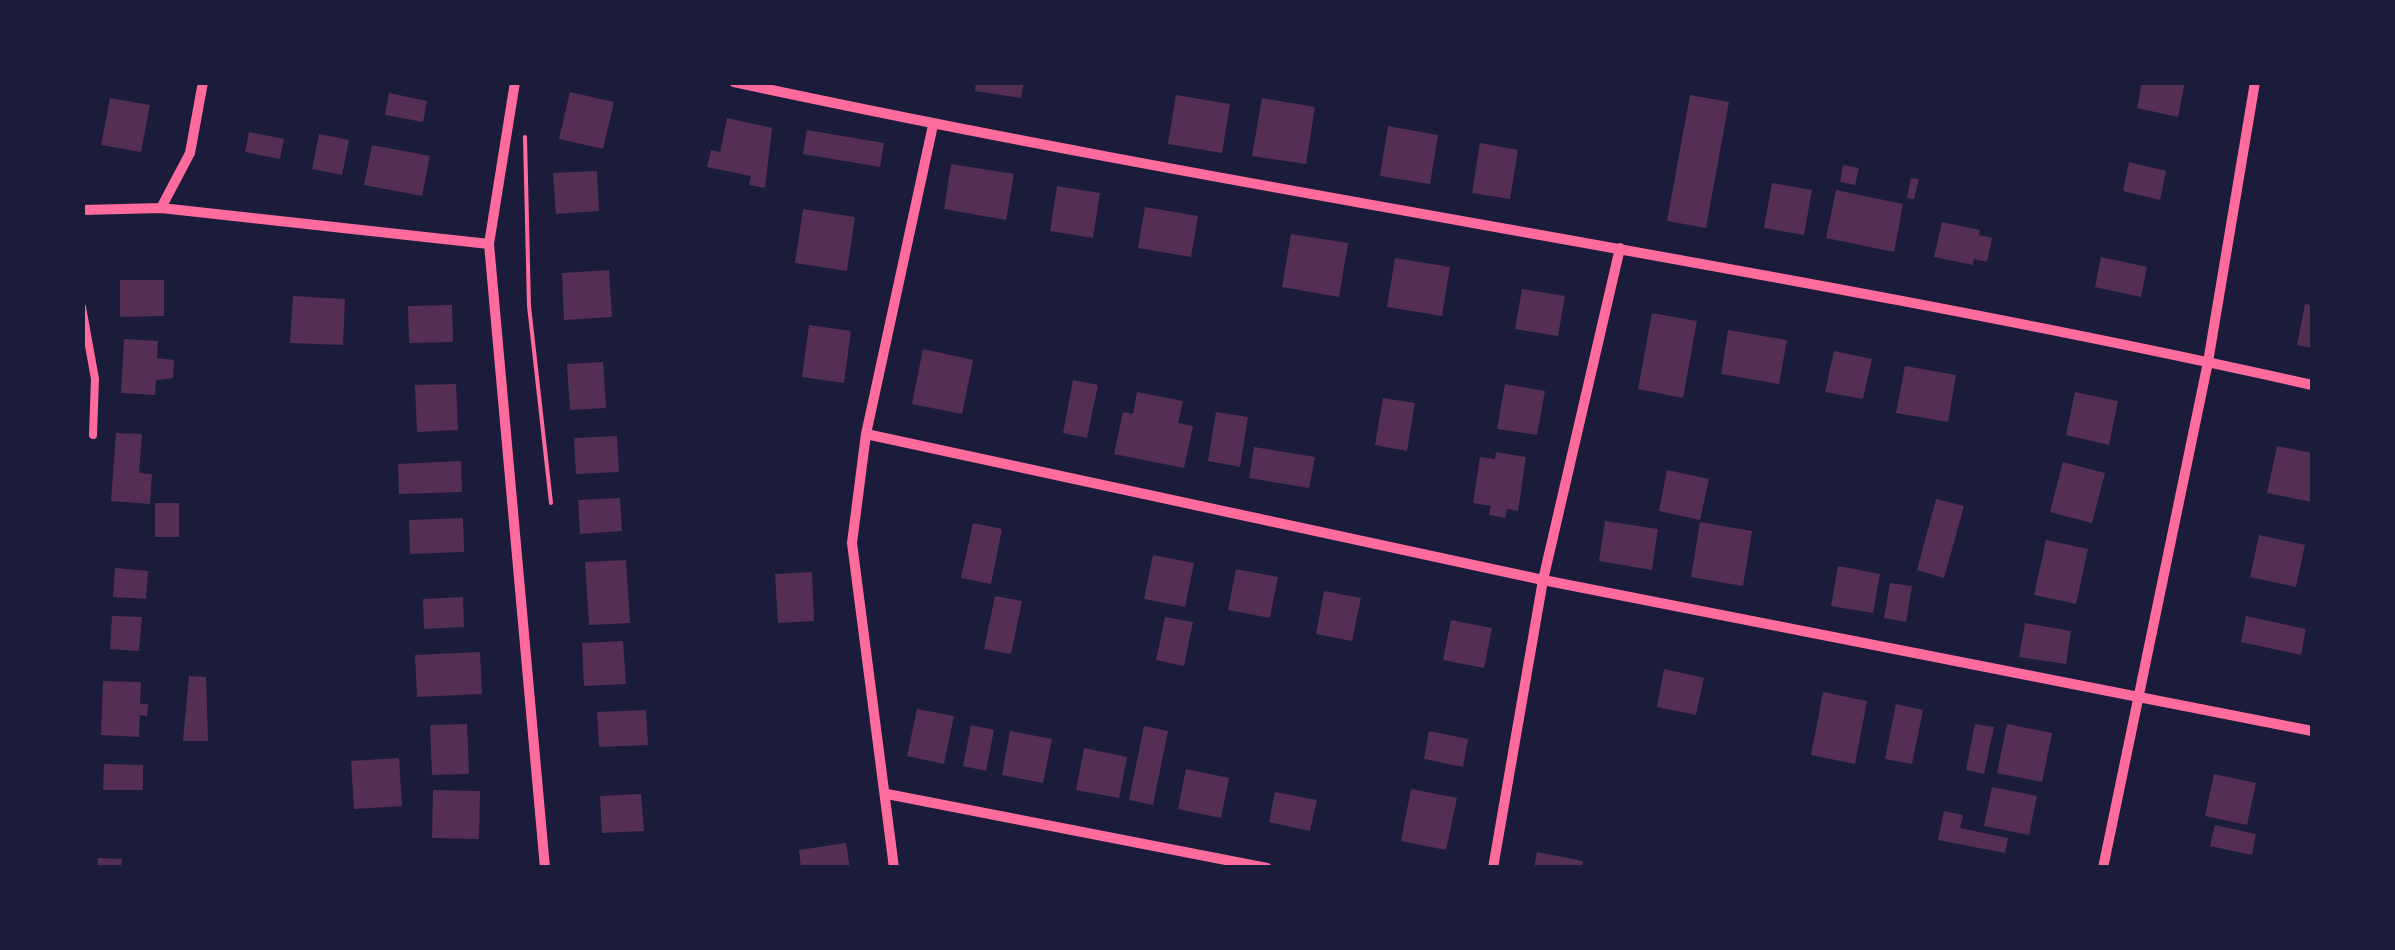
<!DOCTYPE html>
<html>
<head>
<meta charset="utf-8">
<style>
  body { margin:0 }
  #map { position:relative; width:2395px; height:950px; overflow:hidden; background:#1b1b3a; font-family:"IBM Plex Sans",sans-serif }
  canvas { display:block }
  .frame { position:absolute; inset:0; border:85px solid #1b1b3a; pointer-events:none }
</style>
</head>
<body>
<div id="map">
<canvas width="2395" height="950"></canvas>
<div class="frame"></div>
</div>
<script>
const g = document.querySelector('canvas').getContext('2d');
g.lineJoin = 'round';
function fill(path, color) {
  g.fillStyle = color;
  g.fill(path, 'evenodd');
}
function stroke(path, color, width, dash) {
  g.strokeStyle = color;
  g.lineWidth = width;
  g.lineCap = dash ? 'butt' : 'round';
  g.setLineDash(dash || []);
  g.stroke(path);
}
const building = new Path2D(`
  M976,82h48l-3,16 -46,-7z
  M2142,82h43l-7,35 -41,-9z
  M570,92l44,10 -11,47 -44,-10z
  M389,93l38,8 -4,21 -38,-7z
  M1176,95l54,9 -8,49 -54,-9z
  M1690,95l39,7 -23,126 -39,-7z
  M110,98l40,7 -9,47 -40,-7z
  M1262,98l53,9 -9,57 -54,-8z
  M727,118l45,10 -7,60 -16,-3 2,-9 -44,-9 4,-17 9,2z
  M1388,126l50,9 -8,49 -50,-8z
  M807,130l77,13 -4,24 -77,-13z
  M249,132l35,7 -4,20 -35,-7z
  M319,134l30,6 -7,35 -30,-6z
  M1480,143l38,7 -8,49 -38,-6z
  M372,145l58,11 -8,40 -58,-11z
  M2129,162l37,9 -6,29 -37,-9z
  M951,164l63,10 -8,46 -62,-11z
  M1843,165l16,3 -4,17 -15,-3z
  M597,171l2,40 -43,3 -3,-41z
  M1911,178l8,1 -5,20 -7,-1z
  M1772,183l40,7 -8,45 -40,-7z
  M1057,186l43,7 -7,45 -43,-7z
  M1836,190l67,14 -9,48 -68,-14z
  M1145,207l53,9 -7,41 -53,-9z
  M803,209l52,8 -8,54 -52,-8z
  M1942,222l38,8 -1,5 13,3 -5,24 -13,-3 -1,6 -39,-8z
  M1291,234l57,9 -9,54 -57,-10z
  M2101,257l46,10 -6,30 -46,-10z
  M1395,258l55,9 -8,49 -55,-9z
  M609,270l3,47 -48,3 -2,-47z
  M120,280h44v36l-44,1z
  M1522,289l43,7 -7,40 -43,-7z
  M293,296l52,3 -2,46 -53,-2z
  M2305,304l7,1v43l-15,-3z
  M452,305l1,37 -44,1 -1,-37z
  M1652,313l45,8 -14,77 -45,-9z
  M809,325l42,6 -7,52 -42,-6z
  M1728,330l59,10 -8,44 -58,-10z
  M124,339l34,2 -1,17 17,2 -1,18 -17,2 -1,15 -34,-2z
  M923,349l50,11 -11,54 -50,-10z
  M1834,351l38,8 -9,40 -38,-7z
  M603,362l3,46 -36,2 -3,-46z
  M1905,366l51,9 -8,47 -52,-9z
  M1073,380l25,5 -11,53 -24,-5z
  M456,384l2,46 -41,2 -2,-47z
  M1505,384l40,7 -8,44 -40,-6z
  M1137,392l46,9 -5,22 15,3 -9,42 -70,-14 9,-42 10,2z
  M2075,392l43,9 -9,44 -43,-10z
  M1383,398l32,5 -8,48 -32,-6z
  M1216,412l32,5 -8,50 -32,-6z
  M116,433l26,1 -3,39 13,1 -2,30 -39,-3z
  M617,436l2,36 -43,2 -2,-36z
  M2277,446l35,7v49l-45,-9z
  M1254,447l61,10 -6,31 -60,-10z
  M1496,452l30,5 -8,54 -11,-2 -2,9 -16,-3 2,-9 -18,-3 7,-46 15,2z
  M461,461l1,31 -63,2 -1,-30z
  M2063,462l42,11 -13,50 -42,-11z
  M1667,470l42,9 -9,41 -41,-9z
  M620,498l2,33 -42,3 -2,-34z
  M1936,499l28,7 -20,72 -27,-8z
  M155,503h24v34h-24z
  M463,518l1,34 -54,2 -1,-34z
  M1605,521l53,8 -6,41 -53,-9z
  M1700,522l52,9 -9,55 -52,-9z
  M973,523l29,6 -11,55 -30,-6z
  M2259,535l46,10 -9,42 -46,-10z
  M2046,540l42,9 -12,55 -42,-9z
  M1153,555l41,8 -9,44 -41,-8z
  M626,560l4,63 -41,2 -4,-63z
  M1838,566l42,8 -7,39 -42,-7z
  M115,568l33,3 -2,28 -33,-2z
  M1236,569l42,8 -8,41 -42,-8z
  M812,572l2,49 -36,2 -3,-49z
  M1890,583l22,3 -6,36 -22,-4z
  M1324,591l37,7 -9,43 -36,-7z
  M995,596l27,5 -11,53 -27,-5z
  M463,597l1,30 -40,2 -1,-30z
  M112,616l30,1 -3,34 -29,-2z
  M2246,616l60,13 -5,26 -60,-13z
  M1165,617l28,5 -9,44 -28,-6z
  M1451,620l41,8 -8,40 -41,-8z
  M2025,623l46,8 -5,33 -47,-7z
  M623,641l3,43 -42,2 -2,-43z
  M480,652l2,42 -65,3 -2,-42z
  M1664,669l40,9 -8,37 -39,-8z
  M189,676l17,1 2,64h-25z
  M103,681l38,1 -1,22h8l-1,12 -7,-1 -1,22 -38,-2z
  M1823,692l44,9 -12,63 -44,-9z
  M1896,704l27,6 -11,54 -27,-5z
  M917,709l37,7 -10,48 -37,-8z
  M646,710l2,35 -49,2 -2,-35z
  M467,724l2,50 -37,1 -2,-50z
  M1975,724l19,3 -10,47 -18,-4z
  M2007,724l45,9 -10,49 -45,-9z
  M971,725l23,5 -8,41 -23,-5z
  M1144,726l24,5 -15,74 -24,-5z
  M1010,731l42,8 -9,44 -41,-8z
  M1429,731l39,8 -5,28 -39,-8z
  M1084,748l43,9 -8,41 -43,-8z
  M399,758l3,48 -48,3 -3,-48z
  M104,764l39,1v25h-40z
  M1186,769l43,9 -8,40 -43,-9z
  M2214,774l42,9 -9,42 -42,-9z
  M1992,787l45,9 -8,39 -45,-9z
  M1411,789l46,9 -11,52 -45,-9z
  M433,790l47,1 -1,48 -47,-1z
  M1275,792l42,8 -7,31 -41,-9z
  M641,794l3,37 -42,2 -2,-37z
  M1944,811l19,4 -3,13 48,10 -3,15 -67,-13z
  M2215,825l41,9 -4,21 -42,-9z
  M846,843l4,25h-49l-2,-18z
  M1537,852l46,9 -1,7h-48z
  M98,858l24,1 -1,9h-24z`);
const path = new Path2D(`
  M525,137l4,169 22,197`);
const service = new Path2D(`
  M82,307l13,72 -2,56`);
const minor = new Path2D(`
  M515,82l-26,162 56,624
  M734,82c524,113 1056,186 1578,303
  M161,208l328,36
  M82,210l79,-2 29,-55 13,-71
  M866,434l677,146 769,151
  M887,794l380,74
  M894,868l-42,-325 14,-109 67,-309
  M1493,868l50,-288 77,-332
  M2103,868l105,-506 47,-280`);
fill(building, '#542f53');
stroke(path, '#ff6b9d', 4);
stroke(service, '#ff6b9d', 8);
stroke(minor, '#ff6b9d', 10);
</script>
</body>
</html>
